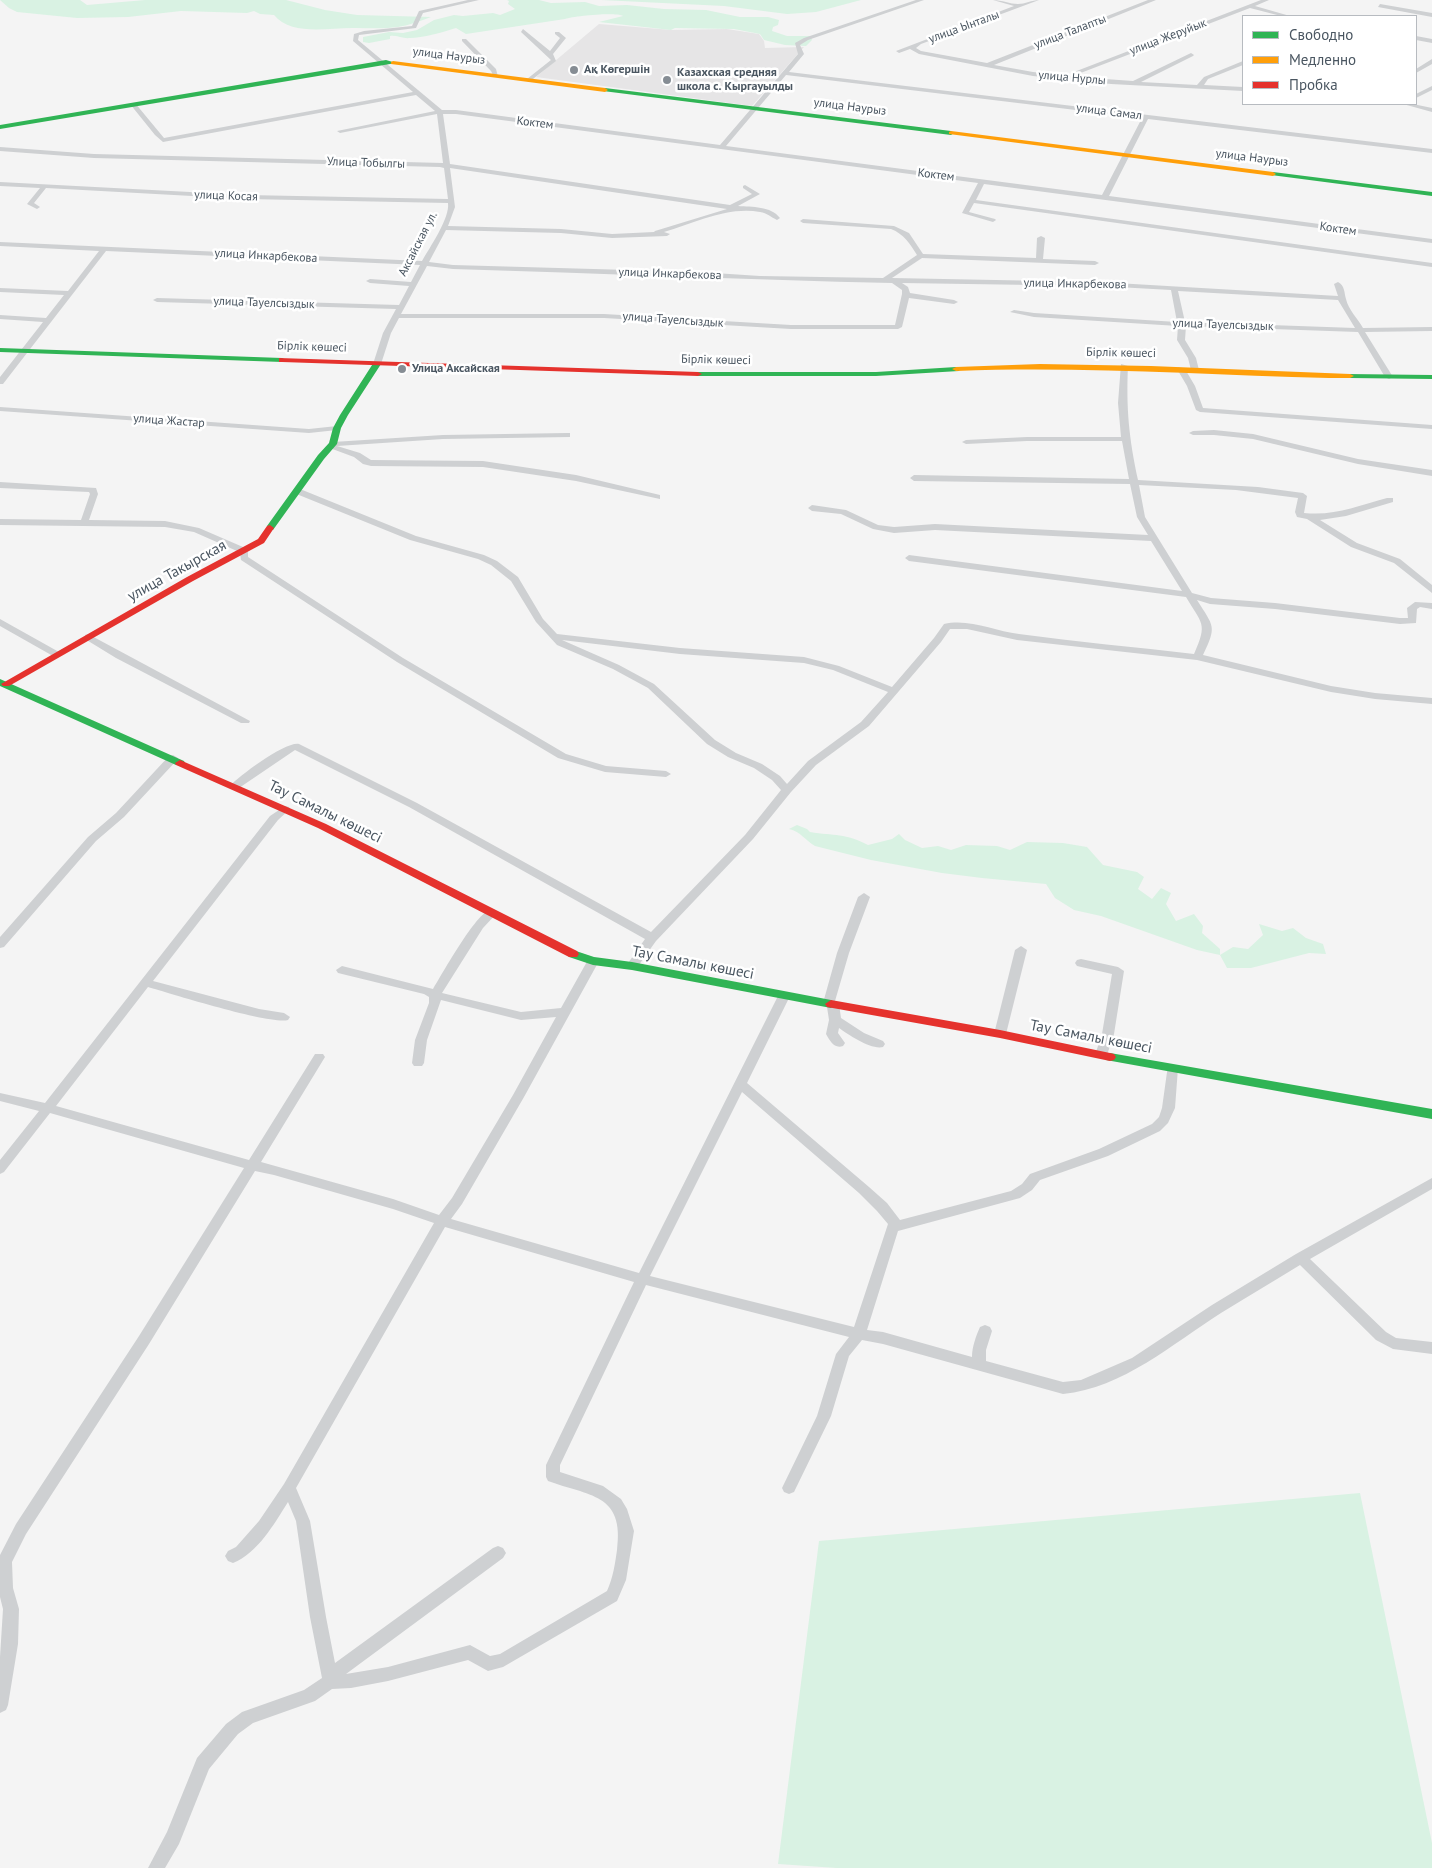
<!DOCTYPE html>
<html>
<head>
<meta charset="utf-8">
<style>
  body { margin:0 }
  #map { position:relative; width:1432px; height:1868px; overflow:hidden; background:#f4f4f4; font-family:"PT Sans",sans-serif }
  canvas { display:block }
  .legend { position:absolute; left:1242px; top:15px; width:175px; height:90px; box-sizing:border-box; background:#fff; border:1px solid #b7bbc0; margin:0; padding:6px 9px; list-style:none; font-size:15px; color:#4a5661 }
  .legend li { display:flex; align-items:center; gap:10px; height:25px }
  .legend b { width:25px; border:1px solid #b7bbc0 }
</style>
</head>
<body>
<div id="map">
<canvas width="1432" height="1868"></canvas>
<ul class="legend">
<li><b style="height:6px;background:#30b455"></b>Свободно</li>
<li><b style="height:6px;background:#ff9f0a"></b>Медленно</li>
<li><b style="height:6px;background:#e5322d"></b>Пробка</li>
</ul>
</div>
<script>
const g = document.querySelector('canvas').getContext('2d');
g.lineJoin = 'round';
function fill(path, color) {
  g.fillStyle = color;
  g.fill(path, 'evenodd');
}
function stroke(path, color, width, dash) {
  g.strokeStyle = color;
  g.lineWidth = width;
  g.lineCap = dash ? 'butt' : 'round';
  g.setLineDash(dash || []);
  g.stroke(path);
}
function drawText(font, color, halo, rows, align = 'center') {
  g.font = font + ' "PT Sans",sans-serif';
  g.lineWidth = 5;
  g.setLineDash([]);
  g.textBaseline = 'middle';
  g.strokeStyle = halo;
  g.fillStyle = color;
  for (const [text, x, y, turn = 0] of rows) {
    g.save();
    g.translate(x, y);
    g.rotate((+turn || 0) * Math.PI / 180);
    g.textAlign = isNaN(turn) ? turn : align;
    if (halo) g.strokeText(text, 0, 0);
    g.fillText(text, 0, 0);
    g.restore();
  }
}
const education = new Path2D(`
  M599,24l73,6 55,-1 32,5 5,7 1,7 39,-1 -52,59 -216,-29z`);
const green = new Path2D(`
  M0,0h80l7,5 58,-5h141l39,10 32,5 74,2c-11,4 -21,8 -33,10 -14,2 -28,1 -42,1 -25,-1 -64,9 -82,-13l-14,-1 -6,-3 -7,2 -66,-2 -53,6 -51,1 -60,-6 -8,-4z
  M507,0h32l12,3 34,-1 14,4 28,-1 37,4 42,1 34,7h28l11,3 -1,5 -5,2 -1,4 15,5h24l1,4 -6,6 -21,-1 -21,-5 -4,-6 -26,-5 -59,-1 -4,2 -72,-8 24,-6c-8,-4 -49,0 -58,3l-99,15 -10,-6c-12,4 -34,10 -46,10 -7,1 -13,-3 -20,-2v3l-21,4 -6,-1v-5l26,-5 14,1 14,-3 17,-10 20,-5 9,1 30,-3 7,2 15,-6 -7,-5 1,-3z
  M601,0h260l-45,12 -29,2 -63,-8z
  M797,825l10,4 3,3c24,4 36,1 58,13l24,-6 7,-5 6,6 17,8 16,-2 13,4 15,-5 31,1 13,4 17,-8 36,1 24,4 16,18 34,7 7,5 -6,12 14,10 9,-11 10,5 -5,11 10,17 18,-7 9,12 -1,7 18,16v6l13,-8 15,2 15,-14 -4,-11 23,7 11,-3 13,10 17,6 3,10 -17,-1 -58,15h-24l-7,-13 -23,-5 -96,-34 -27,-6 -19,-12 -9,-14 -64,-6 -40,-5 -71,-13 -56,-14c-10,-6 -14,-14 -26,-17z
  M1360,1493l72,350v25h-595l-59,-4 41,-323z`);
const street = new Path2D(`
  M468,0h11l-56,13 -7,15 -57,7 -1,5 84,70h14l264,35 78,-91 -3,-11 9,-5 112,-38h8l-116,40 -8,5 4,9 -15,18 643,77v4l-284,-34 -39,77 323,43v4l-448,-59 -8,16 456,63v4l-458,-64 -5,9 26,7 1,1 -3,2 -31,-9 16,-30 -522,-69h-13l7,50 280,41 22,-11 -9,-6v-2l2,-1 15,9 -22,12c14,1 33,0 42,12l-3,2c-6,-3 -10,-7 -17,-8 -32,-6 -66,11 -96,20l6,2 -3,2 -55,2 -51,-5 -115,-3 -17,32 24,3 246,7 61,4 123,2 34,-23c-7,-11 -13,-21 -26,-26l-88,-6 -3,-2 3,-2 91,7 15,7 14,21 113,4 1,-20 4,-2 4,2 -2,21 52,2 4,2 -4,2 -173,-7 -30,20 207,4 239,14 -4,-12 4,-2c7,4 6,10 8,17 2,10 12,20 17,29l69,-1v4l-67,1 28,45 -4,2 -4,-2 -27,-45 -172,-6 -1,14 11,18 3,12 -4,2 -4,-2 -3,-12 -11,-18 1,-14 -144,-9 -24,-5 4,-2 20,3 143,9 -6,-32 -72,-4 -197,-3 6,4 2,6 44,7 4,2 -4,2 -45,-6 -7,29 -4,2h-107l-187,-11h-205l-8,15 -10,31 -4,2 -4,-2 10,-31 13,-24 -239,-7 -4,-2 4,-2 242,7 10,-19 -39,-3 -4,-2 4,-2 41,3 9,-17 -314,-14 -103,133h-3v-7l43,-55 -43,-3v-4l46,3 18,-23 -64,-3v-4l68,3 31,-40 -99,-5v-4l422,19c8,-14 28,-43 26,-58l-201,-4 -201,-11 -12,15 6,4 -3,2 -10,-5 13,-16 -40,-2v-4l247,13 201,4 -4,-31 -4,-1 -346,-9 -94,-7v-4l94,7 349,9 -6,-49 -97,19 -3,-2 98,-20 -19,-16 -253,47 -8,-7 -25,-31 5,-1 29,35 249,-46 -60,-51 1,-7 10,-3 48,-5 7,-15zM786,75l356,43 -40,77 -376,-49zM450,168l277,41 -72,22 -1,1 -42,2 -51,-5 -113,-3 7,-19zM427,266l26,3c146,4 294,11 439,14l10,7v4l-7,31h-104l-187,-11h-203zM1178,291l160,9 17,28 -170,-6z
  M993,0c9,0 17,4 25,4 7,0 14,-4 21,-4l-118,44 -5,4 5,3 66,12 161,-63h8l-162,65 39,7 38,4 3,-4 187,-72h8l-14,6 35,10h-9l-31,-8 -172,66 -1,3 56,4 58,-28 3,2 -1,1 -52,26 56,3 7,-8 39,-16v4l-35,14 -4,6 39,2v4l-132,-7 -78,-8 -114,-22 -9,-5 -11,4 -3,-2 118,-45z
  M1380,4l52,9v4l-54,-10z
  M523,29l27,22 10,-13 -5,-4v-2h4l7,6 -13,16 3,7 -27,21 -2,-1v-2l24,-19 -30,-28z
  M1416,36l16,3v4l-16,-3z
  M462,39h4l30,30 2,8h-4l-3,-6 -29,-30z
  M1432,59v5l-16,9v-4z
  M1432,86v4l-16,8v-4z
  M1403,104h10l19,4v4z
  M1121,364l7,2c-2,42 1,72 10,114l120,7 45,6 4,3 -3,17c32,3 52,-7 83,-15h6v4l-47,14 -26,4 37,23 43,16 32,26v8l-38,-30 -43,-16 -44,-28 -10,-2 -2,-5 3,-14 -62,-8 -97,-5 6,32 47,76 19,5 64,5 125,15h8l-1,-10 8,-6 17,1v6l-12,-2 -3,2 -1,14 -16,1 -125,-15 -65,-5 -13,-4c17,27 20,26 6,55l128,31 44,7 57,5v6l-57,-5 -44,-7 -134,-32 -180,-20 -50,-11h-17l-9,13 -72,84 -53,39 -25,27 -38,47 -97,102 -20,28 -4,1 -6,-4 19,-27 -236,-132 -114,-57 -56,38 -4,1 -5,-3c9,-10 56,-45 69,-42l118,59 234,129 94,-97 36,-45 -9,-10 -18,-12 -26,-11 -21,-13 -59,-56 -35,-19 -56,-24 -21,-23 -25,-41 -20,-16 -13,-6 -68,-19 -116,-47v-4h6l116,47 68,19 13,6 21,16 25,42 14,15 123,14 124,9 35,9 53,21 42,-49 10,-14c25,-6 50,7 75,10 58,8 117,13 175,20 14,-31 8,-30 -8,-57l-277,-36 -4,-3 4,-3 273,36 -31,-50 -216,-11 -41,3 -21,-4 -32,-15 -29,-3 -4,-3 4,-3 34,5 32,15 16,2 41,-3 213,11 -11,-18 -7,-33 -216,-3 -4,-3 4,-3 215,4 -7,-38h-95l-61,3 -4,-2 4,-2 61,-3h94l-3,-34zM562,640l118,14 124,9 29,7 55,22 -27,30 -53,39 -21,23 -7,-8 -18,-12 -26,-11 -21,-13 -61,-56 -35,-19z
  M1178,367l7,2 10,17 8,22 229,17v4l-232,-17 -4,-2 -9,-24 -10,-17z
  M0,407l309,22 28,-3 4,2 -4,2 -28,3 -309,-22z
  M1214,430l39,4 105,25 74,11v6l-74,-12 -105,-25 -39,-4h-21l-4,-2 4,-2z
  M567,433h3v4l-127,2 -106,7 23,7 11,7 112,1 93,14 84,20v4l-84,-18 -93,-14 -112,-1 -8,-2 -9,-7 -27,-10 6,-5 110,-7z
  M0,482l96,6 2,6 -9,26 76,1 34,7 44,19 5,5v5l155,101 163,96 40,12 60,5 5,3 -5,3 -61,-5 -47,-14 -161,-96 -156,-102 -1,-7 -3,-2 -43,-19 -29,-5 -165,-2v-6l81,1 9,-26 -1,-2 -89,-4z
  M0,619l59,33 2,2 -5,3 -3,-1 -53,-30z
  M88,634l162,87 -1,2h-8l-125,-65 -31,-19v-4z
  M173,755l5,3 -1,2 -53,57 -28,24 -92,106 -4,1v-11l88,-100 28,-24 53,-57z
  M285,806l4,1 1,2 -12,11 -125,161 106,28 25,4 6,4 -2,3c-17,5 -116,-26 -140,-33l-92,119 193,54 66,-106h8l2,3 -64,105 132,37 46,16 13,-17 61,-103 43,-78 -35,3 -80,-20 -14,40 -3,23 -2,3h-8l-2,-3 3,-23 14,-37v-6l-5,-3 -86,-21 -2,-3 6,-4 91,23c10,-16 42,-75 58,-80l6,4 -14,15 -41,65 79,19 40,-4 28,-50 4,-1 6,4 -75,136 -62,107 -11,15 188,54 139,-277 6,-4 6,4 -43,87 122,104 18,16 13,17 111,-29 11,-7 8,-10 69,-25 53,-25 7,-7 3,-9 6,-43h8l2,3 -3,40 -7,15 -8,8 -52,25 -68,24 -8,10 -12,8 -122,33 -31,99 16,2 89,25c0,-10 4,-21 8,-30l5,-2 5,2 2,4 -6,19v11l77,21 18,-2 51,-22 80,-53 84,-51 136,-76v11l-122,70 76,73 10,6 36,4v12l-39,-5 -17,-9 -76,-75c-26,16 -53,32 -79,48 -49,31 -98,75 -158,81l-180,-50 -21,-4 -13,16 -18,60 -37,76 -5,2 -5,-2 -2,-4 35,-72 19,-62 13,-17 -203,-52 -86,180v7l43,14 18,13 6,10 7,22 -8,49 -9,21 -114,66 -15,4 -20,-11 -80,21 -37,7 -19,1 -17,12 -62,22 -15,11 -29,35 -30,75 -14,24h-17l19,-36 30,-74 29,-34 16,-12 62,-22 18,-12 -12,-61 -14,-96 -8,-19c-14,22 -30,51 -55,61l-5,-2 -3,-5 3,-5 8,-4 23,-26 25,-37 150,-261 -41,-14 -119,-34 -19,-4 -106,173 -123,190 -14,28 1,26 6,21 -1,35 -10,61 -2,5 -6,3v-56l3,-48 -3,-12v-42l16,-31 123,-188 105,-168 -194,-55 -46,59 -4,2v-14l39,-49 -39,-10v-8l45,10 225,-287zM742,1092l117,101 18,18 11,13 -34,103 -204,-51zM445,1227l189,55 -88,183v12l2,4c40,15 77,12 69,69 -2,14 -4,28 -10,41l-107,63 -10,2 -20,-11 -82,22 -42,7 157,-116 3,-5 -3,-5 -5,-2 -5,2 -158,115 -9,-46 -16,-96 -14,-33z
  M864,893l6,4 -21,56 -14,48 4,3 2,14 23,15 19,8 2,3 -2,3c-12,3 -34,-12 -44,-19l-1,5 7,10 -2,3c-9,3 -13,-5 -17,-12l3,-14 -2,-13 -4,-4 14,-50 21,-56z
  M1021,946l6,4 -21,84 -2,3h-8l-2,-3 21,-84z
  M1081,959l37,8 6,4 -10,63 -7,21 -2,3h-8l-2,-3 7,-21 10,-60 -35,-8 -2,-3 2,-3z`);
const fast = new Path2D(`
  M386,60l10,3 -396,66v-4z
  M605,88l346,43 3,2 -3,2 -348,-44v-2z
  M1273,172l159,20v4l-161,-21v-2z
  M0,348l282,10 4,2 -4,2 -282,-10z
  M374,362l7,2 -33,51 -7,13 -4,16 -13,15 -51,71h-6v-4l51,-71 11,-12 4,-15 7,-13z
  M956,367l4,2 -1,2 -83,5h-178l-4,-2 4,-2h178z
  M1347,374l85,1v4l-82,-1 -4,-2z
  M0,679l184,82 1,2 -1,2h-8l-176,-79z
  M573,950l21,7 38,5 199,38 6,4 -6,4 -199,-38 -39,-5 -24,-8 -2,-3 2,-3z
  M1110,1053l322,56v10l-326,-59 -2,-3 2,-3z`);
const slow = new Path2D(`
  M393,61l212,27 3,2 -3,2 -214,-28v-2z
  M951,131l322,41 3,2 -3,2 -324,-42v-2z
  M1040,364l111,2 199,8 4,2 -4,2h-21c-125,-3 -248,-12 -373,-7l-4,-2 4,-2z`);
const jam = new Path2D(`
  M279,358l419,14 4,2 -4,2 -416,-14h-3z
  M270,525l4,3 -10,15 -71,38 -184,105h-6l-2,-2 186,-107 71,-38 9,-13z
  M180,760l146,64 251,127 2,3 -2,3h-8l-251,-129 -142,-63 -1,-2z
  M831,1000l169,30 110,23 4,1 2,3 -2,3 -4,1 -110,-23 -173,-31 -2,-3z`);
const markers = [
  [574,70,5,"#868d94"],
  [667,80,5,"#868d94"],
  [402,369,5,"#868d94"]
];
const farStreetnames = [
  ["улица Ынталы",964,27,-20],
  ["улица Талапты",1070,32,-21],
  ["улица Жеруйык",1168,37,-21],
  ["улица Наурыз",449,56,7],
  ["улица Нурлы",1072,78,5],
  ["улица Наурыз",850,107,7],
  ["улица Самал",1109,112,7],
  ["Коктем",535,123,7],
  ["улица Наурыз",1252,158,7],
  ["Улица Тобылгы",366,163,2],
  ["Коктем",936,175,7],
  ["улица Косая",226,196,2],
  ["Коктем",1338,229,8],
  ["Аксайская ул.",418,244,-63],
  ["улица Инкарбекова",266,256,3],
  ["улица Инкарбекова",670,274,2],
  ["улица Инкарбекова",1075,284,1],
  ["улица Тауелсыздык",264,303,2],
  ["улица Тауелсыздык",673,320,4],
  ["улица Тауелсыздык",1223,325,2],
  ["Бірлік көшесі",312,347,2],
  ["Бірлік көшесі",1121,353,1],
  ["Бірлік көшесі",716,360,1],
  ["улица Жастар",169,421,4]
];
const farPoinames = [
  ["Ақ Көгершін",584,70],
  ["Казахская средняя",677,73],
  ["школа с. Кыргауылды",677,87],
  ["Улица Аксайская",412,369]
];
const streetNames = [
  ["улица Такырская",177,571,-29],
  ["Тау Самалы көшесі",325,812,26],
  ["Тау Самалы көшесі",693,963,11],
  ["Тау Самалы көшесі",1091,1037,11]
];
fill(education, '#e6e5e6');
fill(green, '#d9f2e3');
fill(street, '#ced0d2');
fill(fast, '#30b455');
fill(slow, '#ff9f0a');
fill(jam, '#e5322d');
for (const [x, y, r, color] of markers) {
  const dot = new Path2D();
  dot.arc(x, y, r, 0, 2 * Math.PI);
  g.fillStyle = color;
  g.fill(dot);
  stroke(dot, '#fff', 2);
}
drawText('12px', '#4a5661', '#fff', farStreetnames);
drawText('bold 12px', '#4a5661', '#fff', farPoinames, 'left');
drawText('15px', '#4a5661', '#fff', streetNames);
</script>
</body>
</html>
